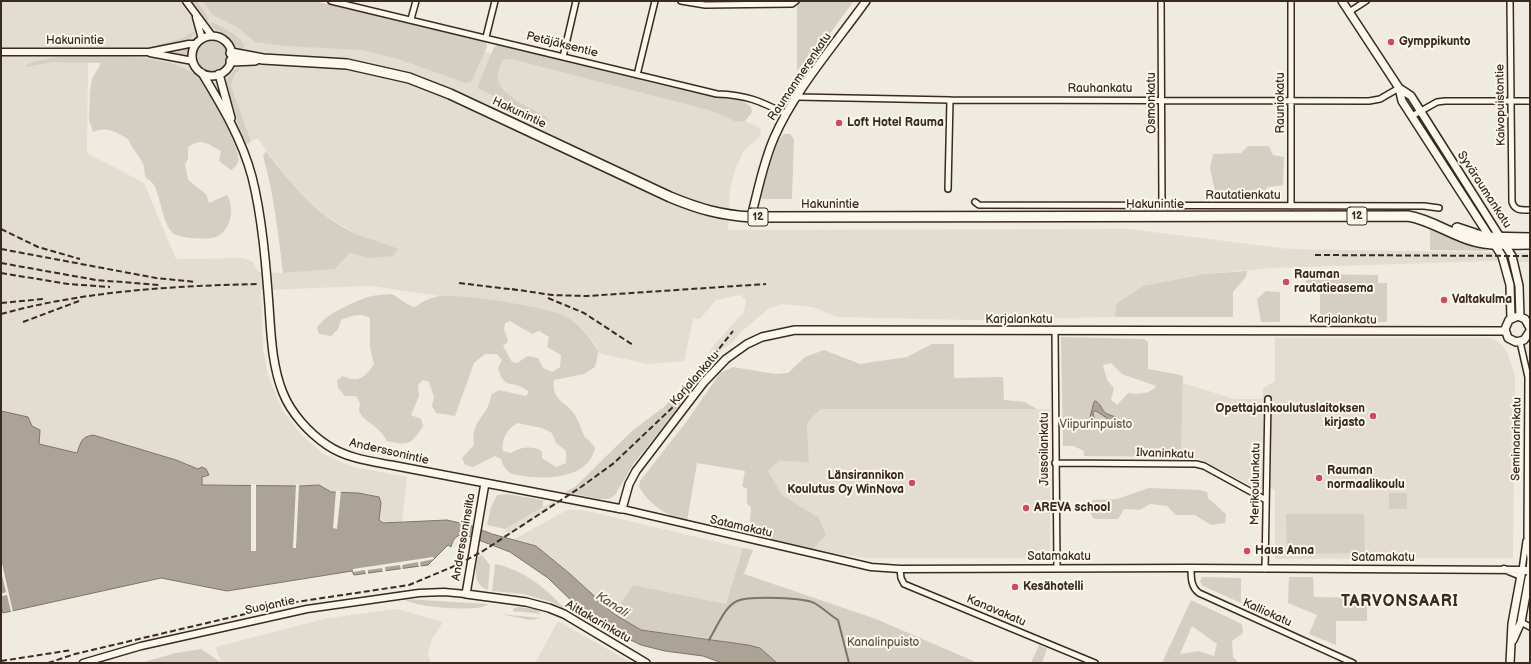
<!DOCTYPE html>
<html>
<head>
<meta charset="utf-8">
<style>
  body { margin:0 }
  #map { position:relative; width:1531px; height:664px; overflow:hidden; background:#f0ebe0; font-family:"Balsamiq Sans",sans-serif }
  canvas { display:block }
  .frame { position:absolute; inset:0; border:2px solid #3b2a1e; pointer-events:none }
</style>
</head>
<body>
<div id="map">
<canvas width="1531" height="664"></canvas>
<div class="frame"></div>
</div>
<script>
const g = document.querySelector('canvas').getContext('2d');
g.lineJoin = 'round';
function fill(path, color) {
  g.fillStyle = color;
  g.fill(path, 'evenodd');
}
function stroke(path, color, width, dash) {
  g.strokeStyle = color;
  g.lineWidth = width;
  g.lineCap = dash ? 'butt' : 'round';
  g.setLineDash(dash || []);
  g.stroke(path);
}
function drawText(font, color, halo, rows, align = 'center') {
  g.font = font + ' "Balsamiq Sans",sans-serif';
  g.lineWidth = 4;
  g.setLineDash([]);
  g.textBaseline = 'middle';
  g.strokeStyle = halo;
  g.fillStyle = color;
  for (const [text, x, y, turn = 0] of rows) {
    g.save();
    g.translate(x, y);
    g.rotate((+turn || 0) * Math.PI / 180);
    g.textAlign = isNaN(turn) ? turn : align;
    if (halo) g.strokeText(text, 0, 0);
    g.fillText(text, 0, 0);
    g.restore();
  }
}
const built = new Path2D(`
  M1,1h313l172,41 -1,10 227,59 24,11 9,-1 15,7 1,5 -2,5 -14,11 -9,18 -6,22 -2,41 401,-1 160,20 241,4v9l-35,-1 -223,7 -68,6 -61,12 -27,18 -1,13 -143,3 -136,-3 -23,-10 -31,-3 -14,5 -26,22 -9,11 -12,8 -46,58 -102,86 -63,41 -5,-6 69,-40 23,-16 93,-91 24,-37 30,-33 2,-12 -6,-5 -24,5 -16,19h-7l-9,42 -36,3 -50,-11 -3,-10 -27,-26 -23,-7 -26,-5 -58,-8 -21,-1 -69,-10 -110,4 2,58 5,27 14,35 19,24 21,19 13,6 18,8 54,10 -5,46h-19l-4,-3v-23l-21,-4 -27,-1 -12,-7 -19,1 -99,-1 1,-8 -4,-8 -22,-9 -83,-25 -15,18 -39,-9 1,-14 -8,-4 -4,-9 -27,-6zM134,58l34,5 28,13 26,42 13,27 23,-6 40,53 27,23 29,18 44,16 -30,9 -18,-5 -15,16 -52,4 -24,-1 -6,-10 -9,-4 -68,1 -32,-76 -57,-30 1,-91h-35l-25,5 15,-7z
  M1275,338h215l10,5 7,9 8,23 -2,183 -238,1v-70h-17l-60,-31 -17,-1 2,-74 51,16h29v-11l12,-7z
  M821,409h229v149h-184l-54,-8 6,-33 -36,-22 -14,-24 11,-10h30l-2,-38z
  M567,510h16l160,38 -17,56 -93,-19 -19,29 -45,-41 -33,-27 -23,-6z
  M397,609l46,13 -11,17 -4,15 3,9h-209l-7,-16 113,-29z
  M558,621l56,32 18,10h-97z`);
const green = new Path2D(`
  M192,1h5l12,18 -3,2z
  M202,1h112l172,41 1,5 -16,35 -5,1 -68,-24 -36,-9 -76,-4 -31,-4 -18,-15 -24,-12z
  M805,1h49l-51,69h-6v-68z
  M212,22c13,7 23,11 33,23l-3,5c-7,-3 -11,-10 -17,-15 -5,-4 -12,-5 -15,-11z
  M195,31l-6,10 -28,6 -5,-2 24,-6z
  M197 56a15 15 0 1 1 30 0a15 15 0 1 1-30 0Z
  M499,44l161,41 55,12 27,3 9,7 1,5 -7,9 -9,1 -24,-11 -201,-52h-7c-4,4 -4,8 -6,14 -5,20 34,36 49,44v5l-70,-34 17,-41z
  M191,46l-3,9 -17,-2v-2z
  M57,57c39,0 106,-6 139,18 14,11 29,47 36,64 5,11 12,24 -1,31l-12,-9 2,-10c-14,-7 -19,-14 -33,-4v12l-3,5 3,16 18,14 3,9 18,-8c8,13 4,36 -11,42 -7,3 -34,1 -40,-2 -14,-7 -15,-39 -22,-50 -2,-3 -6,-6 -9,-8 0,-21 -11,-22 -17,-38 -13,-7 -20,-13 -35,-7l-4,-12 1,-28 2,-13 9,-16 -48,-1 -25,5 -3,-1 8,-4z
  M239,67v3l-5,5 -3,11 20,56 -5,2c-5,-13 -23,-53 -20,-63 2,-6 8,-10 13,-14z
  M784,134h6l4,5 -2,60h-30l-2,-2 17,-55z
  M1248,146h21l4,9 11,2 -1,28 -15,2 -9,9h-43l-6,-28 3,-14 28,-1z
  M266,151c25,33 48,62 86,81 15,7 31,10 46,17l-5,7 -25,2 -18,-5 -15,16 -52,4c-5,-39 -9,-79 -20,-117z
  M1430,228l33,15 26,8 -59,-1z
  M1247,271l-1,6 -13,15v25h-118l1,-13 27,-18 61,-12z
  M1306,274l72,1v8h9v39h-67v-30h-14z
  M1266,291l14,1v30h-19l-4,-23z
  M390,294c11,3 14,11 25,13 8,-6 15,-9 25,-11 19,-2 113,11 129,22 7,5 27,25 29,34 0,4 -2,10 -3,15l-11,7 -30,6c-3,21 12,21 21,35 4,7 7,16 10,23l4,2 6,8c-6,30 -47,32 -71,28 -4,-1 -9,-1 -12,-2 -6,-3 -10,-10 -11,-15l-6,-3 -22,11 -8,-2 -3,-7 12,-13c-4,-26 15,-28 17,-50l8,-5 27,6 3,-4c-15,-14 -25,0 -31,-24l4,-8 -5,-6h-12l-11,9 -19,53 -19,-3 -4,-7 2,-9 -5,-15 -6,-2 -5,5 1,11 -8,19 10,4 2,7c-12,19 -15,20 -36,15 -9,-17 -22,-17 -28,-30l1,-8 -4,-7h-11l-7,-8 -1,-8 6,-4c16,7 21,2 31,-12l-4,-17v-29c-10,-6 -19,-2 -29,2l-3,9 -7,7 -12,-2 -2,-6c6,-13 37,-26 51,-31 6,-2 15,-2 22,-3zM510,321l22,13 7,-3 10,6 -2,10 14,8 -1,12 -8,5 -9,-4 -5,-10 -10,-2 -11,7 -5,-1 -9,-16 5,-5 -4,-12 1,-6zM517,423l25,5 10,5 4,10 10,8v12l-10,4 -14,-9v-7c-9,-6 -23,-4 -31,2l-8,-2c-2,-13 4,-21 14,-28z
  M1061,337l83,2 4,3v27l33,6 2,2 -2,80 -97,-1v-5l-10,-5h-11zM1111,363l11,11 34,12c-6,9 -18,8 -28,7l-11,12 -6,-5 3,-12 -7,-8 -4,-15z
  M932,344h22v34l49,-1 1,23 21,2 12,7h-216l-14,14 2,39 -30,-1 -11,10 14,24 36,22 8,18 -14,15 -63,-15 2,-28 -4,-3v-15l-5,-3 3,-15 -48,-8 -10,58c-21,-5 -37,-16 -48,-34l1,-6 47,-60 33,-48 13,-6 42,7 13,-1 17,-16 19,-7 36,14 47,-7z
  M690,378l5,4 -19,29 -42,52 -19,32 -6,4h-10l-34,-7 10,-5 58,-57 31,-23z
  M1149,488l51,2 7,2 1,6 18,16 -1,9 -14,2 -16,-10h-19l-9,-9 -17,-2 -10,6 -16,-1 -6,10h-24l-6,-10 5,-9 24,-1z
  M1389,493h18v16h-18z
  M506,494l37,6v7l-38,22 -18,-4 4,-18 6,-12z
  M1286,514h78l1,39 -78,1z
  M743,548l10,2 -9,24 132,45 102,44h-201l-17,-15 -60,-11 -59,-7 -27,-16 19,-29 93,19z
  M482,555l8,10 -2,25c-15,-5 -13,-20 -10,-33z
  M495,564c27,5 51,24 69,44l-13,-6 -27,-8 -32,-3z
  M1202,577l39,1v25l-38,-17 -3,-4z
  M1289,577h24l1,20 53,1v23h-31v24l-27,-11 8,-19 -29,-12z
  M405,599l83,5c-7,9 -78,3 -83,-5z
  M1191,600l51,24 1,9 -11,8 1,16 6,6h-77zM1192,626l25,18 -3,12 -15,-5 -19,3z
  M518,607l19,2 4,5 -28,-3v-2z
  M500,614l41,4h1l-12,2z
  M1039,645l8,4 -5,14h-11z
  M201,649l21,14h-82l36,-10z`);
const water = new Path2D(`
  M1096,401c10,8 2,11 20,16v4l-12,6 -10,-1 -4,-9 4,-15zM1096,411l11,7 1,5 -6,2 -7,-3 -2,-9z
  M1,411l27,6 4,9 8,4 -1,14 38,9c4,-11 4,-16 16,-18l83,25 22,9 4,-2 4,2 3,6 -7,2v8l98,1 19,-1 12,7 27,1 21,4 2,6 -2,17 4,3 64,-3 22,5 23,9 44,12 33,27 45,41 27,16 107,15 12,3 17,15h-55l-19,-7 -38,-5 -24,-6 -31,-15 -29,-20 -33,-32 -38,-26 -47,-18c-8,2 -10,6 -12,13l-3,-2 -20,20 -74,10 -2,-4 -125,20 -66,-13 -158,35 -2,-6z`);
const pier = new Path2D(`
  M251,484h5v67h-5z
  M296,484h3l-3,64h-3z
  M336,490l5,1 -4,38 -4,-1z
  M433,557l1,2 -14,3 1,6h-2l-1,-6 -16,3 1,5h-2l-1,-5 -15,2 1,6h-3l-1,-5 -14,2v5h-2l-1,-5 -12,2v-3z
  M1,559l12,53h-2l-4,-17 -6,1v-2l5,-2 -5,-21z`);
const stream = new Path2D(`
  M709,640c7,-11 15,-33 28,-39 12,-5 69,-4 79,3 8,5 14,11 22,16l11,43`);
const minor = new Path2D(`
  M331,1l386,93c30,1 43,7 69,20
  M681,1l24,4 87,-1 4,-3
  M1161,1l1,205
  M1510,1l2,201c3,9 9,8 18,8
  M1349,12l17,-11
  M411,19l5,-18
  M486,37l9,-36
  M563,57l13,-56
  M637,75l18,-74
  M797,97l153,3 419,1 11,-2 19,-11
  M1412,116l25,-14 8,-1h85
  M948,189l2,-89
  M975,202l4,3 445,1 15,2
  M1291,206v-205
  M1055,331l2,237
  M1520,342l8,35 -1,160 3,21
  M1055,463l141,1 8,2 62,34
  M1191,568c0,10 0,19 8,25l154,70
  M900,569l1,9 3,6 191,79
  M1265,569l3,-170
  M1522,570l4,-29
  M1529,573l1,-14
  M1521,622l9,5`);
const tertiary = new Path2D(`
  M186,1l26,35
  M196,17l6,22
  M1,52h148l40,-8h6
  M150,53l43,8
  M622,509l249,58 29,2 291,-1 331,2
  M1504,569l17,7
  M83,663l58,-17 166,-37 112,-16 25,-1 22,2`);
const secondary = new Path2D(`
  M1342,1l57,87 3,13 100,155 8,29 1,33
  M192 56a20 20 0 1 1 40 0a20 20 0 1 1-40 0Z
  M202,73c20,33 40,66 50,104 10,39 14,88 17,129 2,29 3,60 14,87 8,20 26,40 44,52 19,13 42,16 64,20l231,44 7,-25 7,-13 68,-89 22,-23 21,-15 15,-7 33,-7 710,1
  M219,74l12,44
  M1399,88l12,8 101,160 7,30 1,31
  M751,217c7,-26 12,-54 23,-79 20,-47 62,-95 92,-137
  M1530,328l-5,-9 -7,-3 -9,4 -4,9 3,9 8,4 8,-2 6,-9
  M485,483l-19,111 60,8 23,6 15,6 82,49
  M1513,640l8,-18 8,-44
  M1510,663l2,-39 10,-54 8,1`);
const trunk = new Path2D(`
  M231,53l32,6 84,5 62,14 41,16 220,103c29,12 50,18 81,20l657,-1c24,4 43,19 66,25 18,5 38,3 56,3
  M231,61l24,-1
  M1457,228l27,9 46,1`);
const rail = new Path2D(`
  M1,229l37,18 42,12
  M1,249l155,29 40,4
  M1315,255l215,1
  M1,263l95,17 63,5
  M1,273l67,11 42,3
  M459,283l58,7
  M512,289l40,6 35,1 179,-12
  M548,298l36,15 49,32
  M1,303l42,-4
  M1,314c83,-23 171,-28 257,-30
  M23,322l56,-21
  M1,661l71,-11
  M48,663l27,-9 221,-52 113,-17 48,-20 26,-14 98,-64 33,-24 60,-57 59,-75`);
const markers = [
  [1391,42,4,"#d1495b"],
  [839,123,4,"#d1495b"],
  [1286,282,4,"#d1495b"],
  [1444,300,4,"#d1495b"],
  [1373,416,4,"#d1495b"],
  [1319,478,4,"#d1495b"],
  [912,483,4,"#d1495b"],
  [1026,508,4,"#d1495b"],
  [1247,551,4,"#d1495b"],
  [1015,587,4,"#d1495b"]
];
const shields = [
  [1357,216,20],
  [758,217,20]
];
const shieldNames = [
  ["12",1357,216],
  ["12",758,217]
];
const streetNames = [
  ["Hakunintie",75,41],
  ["Petäjäksentie",562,45,14],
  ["Raumanmerenkatu",800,77,-56],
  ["Rauhankatu",1100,89],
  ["Osmonkatu",1152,103,-90],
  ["Rauniokatu",1281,103,-90],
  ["Kaivopuistontie",1501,105,-91],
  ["Hakunintie",519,113,25],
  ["Syväraumankatu",1484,190,57],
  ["Rautatienkatu",1243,196],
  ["Hakunintie",830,205],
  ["Hakunintie",1155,205],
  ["Karjalankatu",1019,320],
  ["Karjalankatu",1343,320,1],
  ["Karjalankatu",695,379,-49],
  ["Seminaarinkatu",1517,439,-89],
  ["Jussoilankatu",1045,449,-90],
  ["Anderssonintie",389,452,13],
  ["Ilvaninkatu",1165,454,2],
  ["Merikoulunkatu",1256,484,-89],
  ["Satamakatu",741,527,13],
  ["Anderssoninsilta",464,537,-80],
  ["Satamakatu",1059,557],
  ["Satamakatu",1383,558],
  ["Suojantie",270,606,-12],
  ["Kanavakatu",996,611,23],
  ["Kalliokatu",1267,613,24],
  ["Aittakarinkatu",598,622,30]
];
const poiNames = [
  ["Gymppikunto",1399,42],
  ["Loft Hotel Rauma",847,123],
  ["Rauman",1294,275],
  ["rautatieasema",1294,289],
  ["Valtakulma",1452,300],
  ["Opettajankoulutuslaitoksen",1365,409,"right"],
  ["kirjasto",1365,423,"right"],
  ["Rauman",1327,471],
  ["normaalikoulu",1327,485],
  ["Länsirannikon",904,476,"right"],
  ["Koulutus Oy WinNova",904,490,"right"],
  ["AREVA school",1034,508],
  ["Haus Anna",1255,551],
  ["Kesähotelli",1023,587]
];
const parkNames = [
  ["Viipurinpuisto",1096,425],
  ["Kanalinpuisto",883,643]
];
const waterNames = [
  ["Kanali",612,605,33]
];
const districtNames = [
  ["TARVONSAARI",1400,602]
];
fill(built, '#e2dcd1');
fill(green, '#d5cec3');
fill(water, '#aca397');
stroke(water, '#7f7367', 1);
fill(pier, '#f0ebe0');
stroke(stream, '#7f7367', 2);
stroke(minor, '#3b2a1e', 8);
stroke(tertiary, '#3b2a1e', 9);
stroke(secondary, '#3b2a1e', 10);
stroke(trunk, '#3b2a1e', 12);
stroke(minor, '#fbf7ec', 5);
stroke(tertiary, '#fbf7ec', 6);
stroke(secondary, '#fbf7ec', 7);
stroke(trunk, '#fbf7ec', 9);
stroke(rail, '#3b2a1e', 2, [6, 3]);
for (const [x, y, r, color] of markers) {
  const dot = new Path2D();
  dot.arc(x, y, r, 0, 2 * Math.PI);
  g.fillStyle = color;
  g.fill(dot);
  stroke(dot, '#fbf7ec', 1.5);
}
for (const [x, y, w] of shields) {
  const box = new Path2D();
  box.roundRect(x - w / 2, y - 9, w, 18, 3);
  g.fillStyle = '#fbf7ec';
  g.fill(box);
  stroke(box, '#3b2a1e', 1);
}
drawText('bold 11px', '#3b2a1e', null, shieldNames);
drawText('12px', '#3b2a1e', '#fbf7ec', streetNames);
drawText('bold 12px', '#3b2a1e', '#fbf7ec', poiNames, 'left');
drawText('12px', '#625347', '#fbf7ec', parkNames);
drawText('italic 13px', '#635448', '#fbf7ec', waterNames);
g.letterSpacing = '1px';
drawText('bold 16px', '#3b2a1e', '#fbf7ec', districtNames);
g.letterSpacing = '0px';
</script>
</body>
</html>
